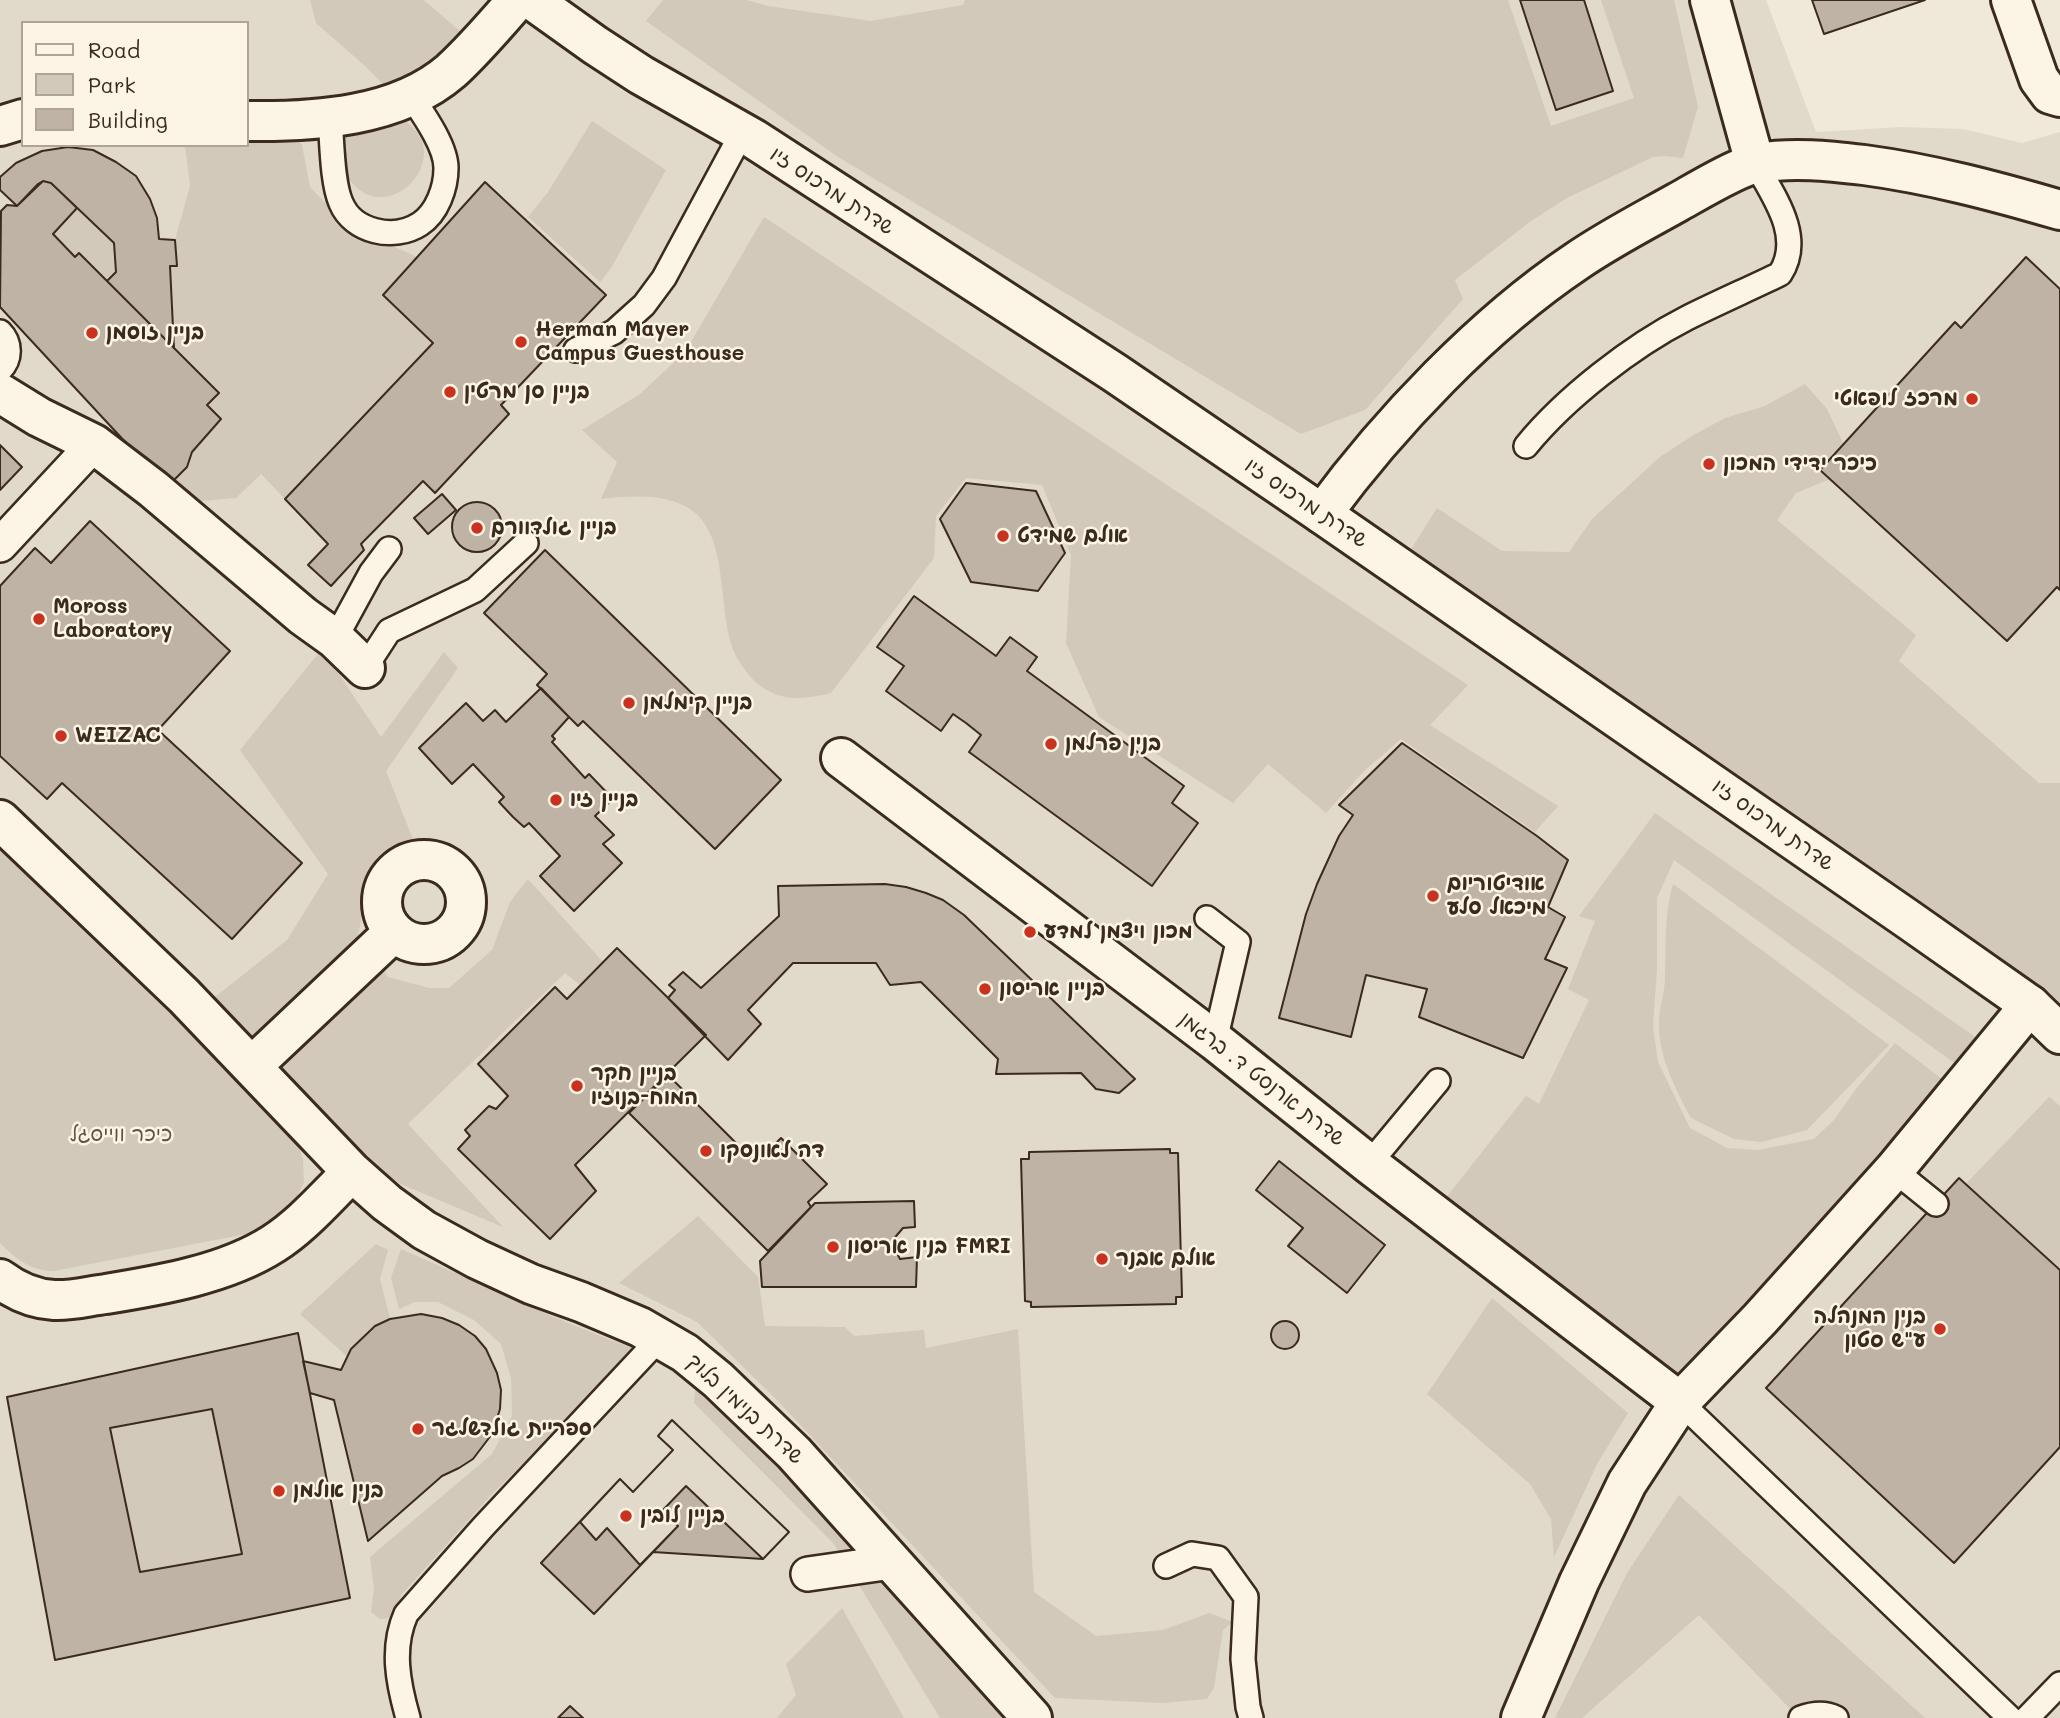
<!DOCTYPE html>
<html>
<head>
<meta charset="utf-8">
<style>
  body { margin:0 }
  #map { position:relative; width:2060px; height:1718px; overflow:hidden; background:#f0e9d9; font-family:Mali,sans-serif }
  canvas { display:block }
  .legend { position:absolute; left:21px; top:21px; width:228px; height:126px; box-sizing:border-box; background:#fcf5e5; border:2px solid #afa495; margin:0; padding:9px 12px; list-style:none; font-size:21px; color:#3b2a1e }
  .legend li { display:flex; align-items:center; gap:14px; height:35px }
  .legend b { width:35px; border:2px solid #afa495 }
</style>
</head>
<body>
<div id="map">
<canvas width="2060" height="1718"></canvas>
<ul class="legend">
<li><b style="height:9px;background:#fcf5e5"></b>Road</li>
<li><b style="height:19px;background:#d2c9ba"></b>Park</li>
<li><b style="height:19px;background:#beb3a4"></b>Building</li>
</ul>
</div>
<script>
const g = document.querySelector('canvas').getContext('2d');
g.lineJoin = 'round';
function fill(path, color) {
  g.fillStyle = color;
  g.fill(path, 'evenodd');
}
function stroke(path, color, width, dash) {
  g.strokeStyle = color;
  g.lineWidth = width;
  g.lineCap = dash ? 'butt' : 'round';
  g.setLineDash(dash || []);
  g.stroke(path);
}
function drawText(font, color, halo, rows, align = 'center') {
  g.font = font + ' Mali,"Playpen Sans Hebrew",sans-serif';
  g.lineWidth = 5;
  g.setLineDash([]);
  g.textBaseline = 'middle';
  g.strokeStyle = halo;
  g.fillStyle = color;
  for (const [text, x, y, turn = 0] of rows) {
    g.save();
    g.translate(x, y);
    g.rotate((+turn || 0) * Math.PI / 180);
    g.textAlign = isNaN(turn) ? turn : align;
    if (halo) g.strokeText(text, 0, 0);
    g.fillText(text, 0, 0);
    g.restore();
  }
}
const built = new Path2D(`
  M0,0h1766l50,132 85,-5 62,2 59,14 38,-11v1586h-2060zM23,23h224v122h-224z`);
const green = new Path2D(`
  M310,0h114l52,45 -76,56 -36,-36 -48,-42z
  M663,0h84l21,6 103,15 92,-16 2,-5h543l43,126 83,-28 -33,-98h73l24,107 -15,51 -17,-2 -13,1 -86,41 -36,23 -76,59 8,19 -98,111 -64,24 -463,-277 -192,-136z
  M392,114c78,33 -6,124 -45,62 -11,-16 -4,-35 5,-51z
  M592,121l74,49 -55,98 -11,14 -72,-65 20,-25z
  M291,131l11,14 8,42 37,39 70,31 -33,38 49,48 -148,156 -24,-25 -25,24 -44,4 -25,-15 20,-20 5,-15 29,-33 -14,-14 12,-12 -45,-45 -4,-82h7l-2,-26 15,-54 -5,-41h62v-12z
  M77,208l37,35 2,29 -9,9 -28,-28 -4,4 -22,-23z
  M764,217l704,468 -38,40 128,81 -23,26 -134,-93 -37,32 -38,42 -58,-49 -35,39 -134,-86 -33,-74 5,-88 -29,-70 -76,-7 -30,38 -2,42 -103,135c-32,8 -59,9 -82,-18 -8,-10 -15,-20 -18,-32 -12,-38 -4,-105 -37,-131 -25,-20 -64,-16 -93,-13l16,-37 -35,-32 58,-36 45,-42z
  M1805,384l22,25 16,34 -3,32 -44,18 -19,27 139,115 -17,26 140,122h21v234l-119,-98 -171,-113 -375,-231 42,-67 65,43 67,1 23,-33 68,-62 32,-21 33,-18 40,-12z
  M322,649l59,88 63,-85 14,16 -72,103 28,71 -25,13 -23,38 -8,43 30,41 41,11h20l43,-38 18,-48 18,-23 75,83 -23,23 -15,-12 -157,151 95,103 -100,-42 -38,-23 -150,-165 72,-57 41,-66 -88,-124z
  M1655,813l356,249 -22,26 -315,-228 -17,38v71l-4,58 5,35 32,66 37,20 31,2 56,-11 19,-18 23,-32 39,-46 78,60 -269,302 -270,-192 92,-117 13,8 50,-104 -21,-11 27,-68 -16,-5z
  M0,847l54,56 241,230 8,27 1,22 -17,35 -25,14 -208,40c-23,0 -38,-12 -54,-28z
  M1673,884l216,161 -82,85 -45,12 -28,-3 -43,-21c-16,-30 -34,-64 -32,-98 1,-15 6,-29 6,-43 1,-32 -1,-62 8,-93z
  M2049,1097l11,9v166l-100,-82z
  M698,1216l60,61 7,49 80,1 9,9 70,-6 2,18 92,-19 16,263 62,44 67,-6 46,-17 24,9 -10,8 -9,58 -7,11 -45,4 -107,-5 -279,-299 -79,-77 -78,-39z
  M376,1244l12,6 -8,29 16,63 -35,27 -61,-55z
  M401,1249c79,34 155,72 237,101l-145,143 -91,101 -12,24 -10,1 -9,-7 3,-23 -4,-32 122,-103 20,-38 -1,-38 -10,-34 -27,-24 -36,-18h-23l-16,7 -8,-31z
  M1492,1298l136,115 -31,51 -43,93 -3,-38 -21,-35 -103,-90z
  M697,1366l316,352h-73l-106,-174 -140,-141z
  M212,1409l30,145 -102,18 -30,-144z
  M1679,1495l246,223h-126l-100,-103 -117,103h-27l72,-145z
  M842,1608l62,110h-127l19,-23 -10,-31z`);
const building = new Path2D(`
  M1520,0h64l29,91 -57,19z
  M1812,0h113l-101,34z
  M68,147l25,3 23,12 20,14 14,23 7,19 2,21 16,1 2,26h-7l4,82 -67,-67 9,-9 -2,-29 -63,-60 -8,-2 -5,3 -21,22 -17,-16v-13l16,-14 26,-12z
  M43,181l8,2 26,25 -24,26 22,23 4,-4 140,140 -12,12 14,14 -29,33 -5,15 -20,20 -167,-180 1,-96 6,-6 10,1z
  M485,182l121,113 -105,110 8,9 -74,79 -12,-12 -62,63 3,6 -33,36 -23,-21 20,-21 -43,-45 148,-156 -50,-48z
  M2026,257l34,32v301l-3,-3 -50,54 -187,-171 135,-148 6,6z
  M0,445l22,22 -22,23z
  M966,483l70,8 29,62 -27,38 -67,-9 -31,-63z
  M442,494l14,16 -28,24 -14,-16z
  M452 527a25 25 0 1 1 50 0a25 25 0 1 1-50 0Z
  M90,521l140,130 -72,79 144,133 -70,76 -170,-156 -15,16 -47,-43v-170l35,-38 16,15z
  M545,550l236,230 -66,69 -132,-128 -5,5 -41,-41 10,-11 -63,-61z
  M914,596l82,60 14,-19 27,20 -10,14 157,115 -12,17 26,20 -46,63 -183,-134 12,-17 -15,-12 -13,-9 -12,17 -55,-40 18,-25 -27,-19z
  M541,688l28,29 -17,19 3,3 -3,3 33,36 4,-4 24,25 -18,17 19,19 -11,9 19,19 -48,48 -34,-35 20,-20 -31,-33 -5,4 -11,-10 -14,-15 5,-5 -31,-33 -21,20 -33,-36 47,-45 17,18 12,-11 11,12z
  M1402,743l135,93 31,24 -20,47 17,10 -20,42 22,9 -44,90 -104,-41 8,-28 -61,-14 -15,62 -72,-19 27,-104 11,-30 22,-48 14,-21 -14,-10z
  M885,884l21,3 20,6 17,7 21,15 171,164 -16,14 -23,-4 -15,-16 -85,1 2,-15 -77,-77 -31,3 -14,-22h-83l-45,47 13,14 -33,36 -60,-62 7,-8 -6,-5 14,-13 18,16 78,-72 -1,-30z
  M617,948l89,87 -131,130 21,26 -46,48 -92,-90 12,-13 -5,-6 24,-24 7,3 12,-13 -30,-32 77,-77 12,12z
  M668,1075l88,88 25,-25 46,46 -19,18 3,5 -43,44 -139,-138z
  M1170,1149v4h8l4,144h-6v7l-145,3v-5l-6,-1 -4,-142h8v-7z
  M1279,1161l106,84 -38,48 -59,-47 15,-18 -47,-38z
  M1959,1178l101,92v177l-106,116 -188,-175z
  M914,1201l1,26 -12,1 -12,14 9,17 17,-2 -1,30h-154l-2,-26 55,-58z
  M421,1314l21,4 17,7 16,11 11,13 11,24 4,17 -1,19 -8,25 -19,25 -14,9 -17,8 -74,65 -34,-141 -24,-7 -7,-32 38,9 10,-21 24,-23 15,-7z
  M1271 1335a14 14 0 1 1 28 0a14 14 0 1 1-28 0Z
  M298,1333l52,265 -295,62 -48,-263zM212,1409l30,145 -102,18 -30,-144z
  M672,1420l117,112 -26,27 -77,-73 -24,25 16,15 -84,88 -53,-51 79,-84 13,13 40,-42 -15,-14z
  M672,1420l117,112 -26,27 -77,-73 -24,25 16,15 -38,39 -33,-37 -11,12 -16,-18 40,-43 13,13 40,-42 -15,-14z
  M686,1486l77,73 -110,-7 25,-26 -16,-15z
  M570,1706l13,12h-25z`);
const service = new Path2D(`
  M330,118c2,23 2,65 11,85 12,29 53,38 79,21 17,-11 26,-36 26,-56 0,-22 -23,-54 -35,-72
  M0,332c11,11 11,27 0,38
  M576,350l38,-18 30,-27 20,-27 78,-145
  M1526,446c39,-48 106,-100 161,-128 30,-15 62,-29 93,-44 24,-37 -6,-77 -25,-111
  M335,639l36,-66 18,-24
  M365,668l24,-37 86,-41 51,-47
  M1207,918l31,24 -23,99
  M1369,1164l69,-83
  M1894,1170l42,34
  M1680,1402l330,316
  M1166,1566l26,-12 26,4 28,39 -3,62 5,48 3,11
  M408,1718c-10,-35 -17,-70 -2,-104l77,-87 177,-189
  M1801,1718c11,-4 23,-6 35,0
  M2027,1718l33,-34`);
const pedestrian = new Path2D(`
  M0,545l94,-101
  M808,1574l84,-12`);
const minor = new Path2D(`
  M1710,0l45,163
  M2011,0l28,79 11,15 10,3
  M247,121c67,1 151,-4 204,-50 24,-22 45,-47 66,-71
  M0,126l23,-7
  M0,393l39,24 55,27 59,45 150,127 32,23 30,29
  M1322,514c67,-91 161,-190 255,-253 32,-22 67,-40 101,-59 18,-10 61,-36 80,-39 35,-6 71,-2 106,2 67,9 131,26 196,45
  M841,758l374,283 154,123 311,238
  M0,820l184,176 168,176c-25,24 -49,53 -79,72 -47,30 -112,41 -167,50 -17,2 -35,7 -52,6 -21,-1 -38,-9 -54,-21
  M382 902a42 42 0 1 1 84 0a42 42 0 1 1-84 0Z
  M252,1066l142,-134
  M352,1172l35,31 37,27 53,29 54,25 50,18 59,25 45,26 33,27 76,73 238,265
  M1521,1718l58,-136 48,-99 53,-81 80,-83 134,-149 136,-165`);
const tertiary = new Path2D(`
  M532,0l63,45 46,30 113,64 361,234 207,141 587,406 121,85 30,29`);
const markers = [
  [92,333,7,"#c8321e"],
  [521,342,7,"#c8321e"],
  [450,392,7,"#c8321e"],
  [1972,399,7,"#c8321e"],
  [1709,464,7,"#c8321e"],
  [477,528,7,"#c8321e"],
  [1003,536,7,"#c8321e"],
  [39,619,7,"#c8321e"],
  [629,703,7,"#c8321e"],
  [61,736,7,"#c8321e"],
  [1051,744,7,"#c8321e"],
  [556,800,7,"#c8321e"],
  [1433,896,7,"#c8321e"],
  [1030,932,7,"#c8321e"],
  [985,989,7,"#c8321e"],
  [577,1086,7,"#c8321e"],
  [706,1151,7,"#c8321e"],
  [833,1247,7,"#c8321e"],
  [1102,1259,7,"#c8321e"],
  [1940,1329,7,"#c8321e"],
  [418,1429,7,"#c8321e"],
  [279,1491,7,"#c8321e"],
  [626,1516,7,"#c8321e"]
];
const streetNames = [
  ["שדרת מרכוס זיו",832,191,33],
  ["שדרת מרכוס זיו",1306,503,34],
  ["שדרת מרכוס זיו",1773,825,35],
  ["שדרת ארנסט ד. ברגמן",1262,1079,38],
  ["שדרת בנימין בלוך",745,1409,43]
];
const poiNames = [
  ["Herman Mayer",535,330],
  ["Campus Guesthouse",535,354],
  ["בניין זוסמן",106,333],
  ["בניין סן מרטין",464,392],
  ["מרכז לופאטי",1958,399,"right"],
  ["כיכר ידידי המכון",1723,464],
  ["בניין גולדוורם",491,528],
  ["אולם שמידט",1017,536],
  ["Moross",53,607],
  ["Laboratory",53,631],
  ["בניין קימלמן",643,703],
  ["WEIZAC",75,736],
  ["בנין פרלמן",1065,744],
  ["בניין זיו",570,800],
  ["אודיטוריום",1447,884],
  ["מיכאל סלע",1447,908],
  ["מכון ויצמן למדע",1044,932],
  ["בניין אריסון",999,989],
  ["בניין חקר",591,1074],
  ["המוח-בנוזיו",591,1098],
  ["דה לאונסקו",720,1151],
  ["בנין אריסון FMRI",847,1247],
  ["אולם אבנר",1116,1259],
  ["בנין המנהלה",1926,1317,"right"],
  ["ע\"ש סטון",1926,1341,"right"],
  ["ספריית גולדשלגר",432,1429],
  ["בנין אולמן",293,1491],
  ["בניין לובין",640,1516]
];
const parkNames = [
  ["כיכר ווייסגל",121,1135]
];
fill(built, '#e1d9c9');
fill(green, '#d2c9ba');
fill(building, '#beb3a4');
stroke(building, '#3b2a1e', 2);
stroke(service, '#3b2a1e', 28);
stroke(pedestrian, '#3b2a1e', 38);
stroke(minor, '#3b2a1e', 44);
stroke(tertiary, '#3b2a1e', 44);
stroke(service, '#fcf5e5', 23);
stroke(pedestrian, '#fcf5e5', 33);
stroke(minor, '#fcf5e5', 38);
stroke(tertiary, '#fcf5e5', 38);
for (const [x, y, r, color] of markers) {
  const dot = new Path2D();
  dot.arc(x, y, r, 0, 2 * Math.PI);
  g.fillStyle = color;
  g.fill(dot);
  stroke(dot, '#fcf5e5', 2.5);
}
drawText('21px', '#3b2a1e', '#fcf5e5', streetNames);
drawText('bold 21px', '#3b2a1e', '#fcf5e5', poiNames, 'left');
drawText('21px', '#615245', '#fcf5e5', parkNames);
</script>
</body>
</html>
